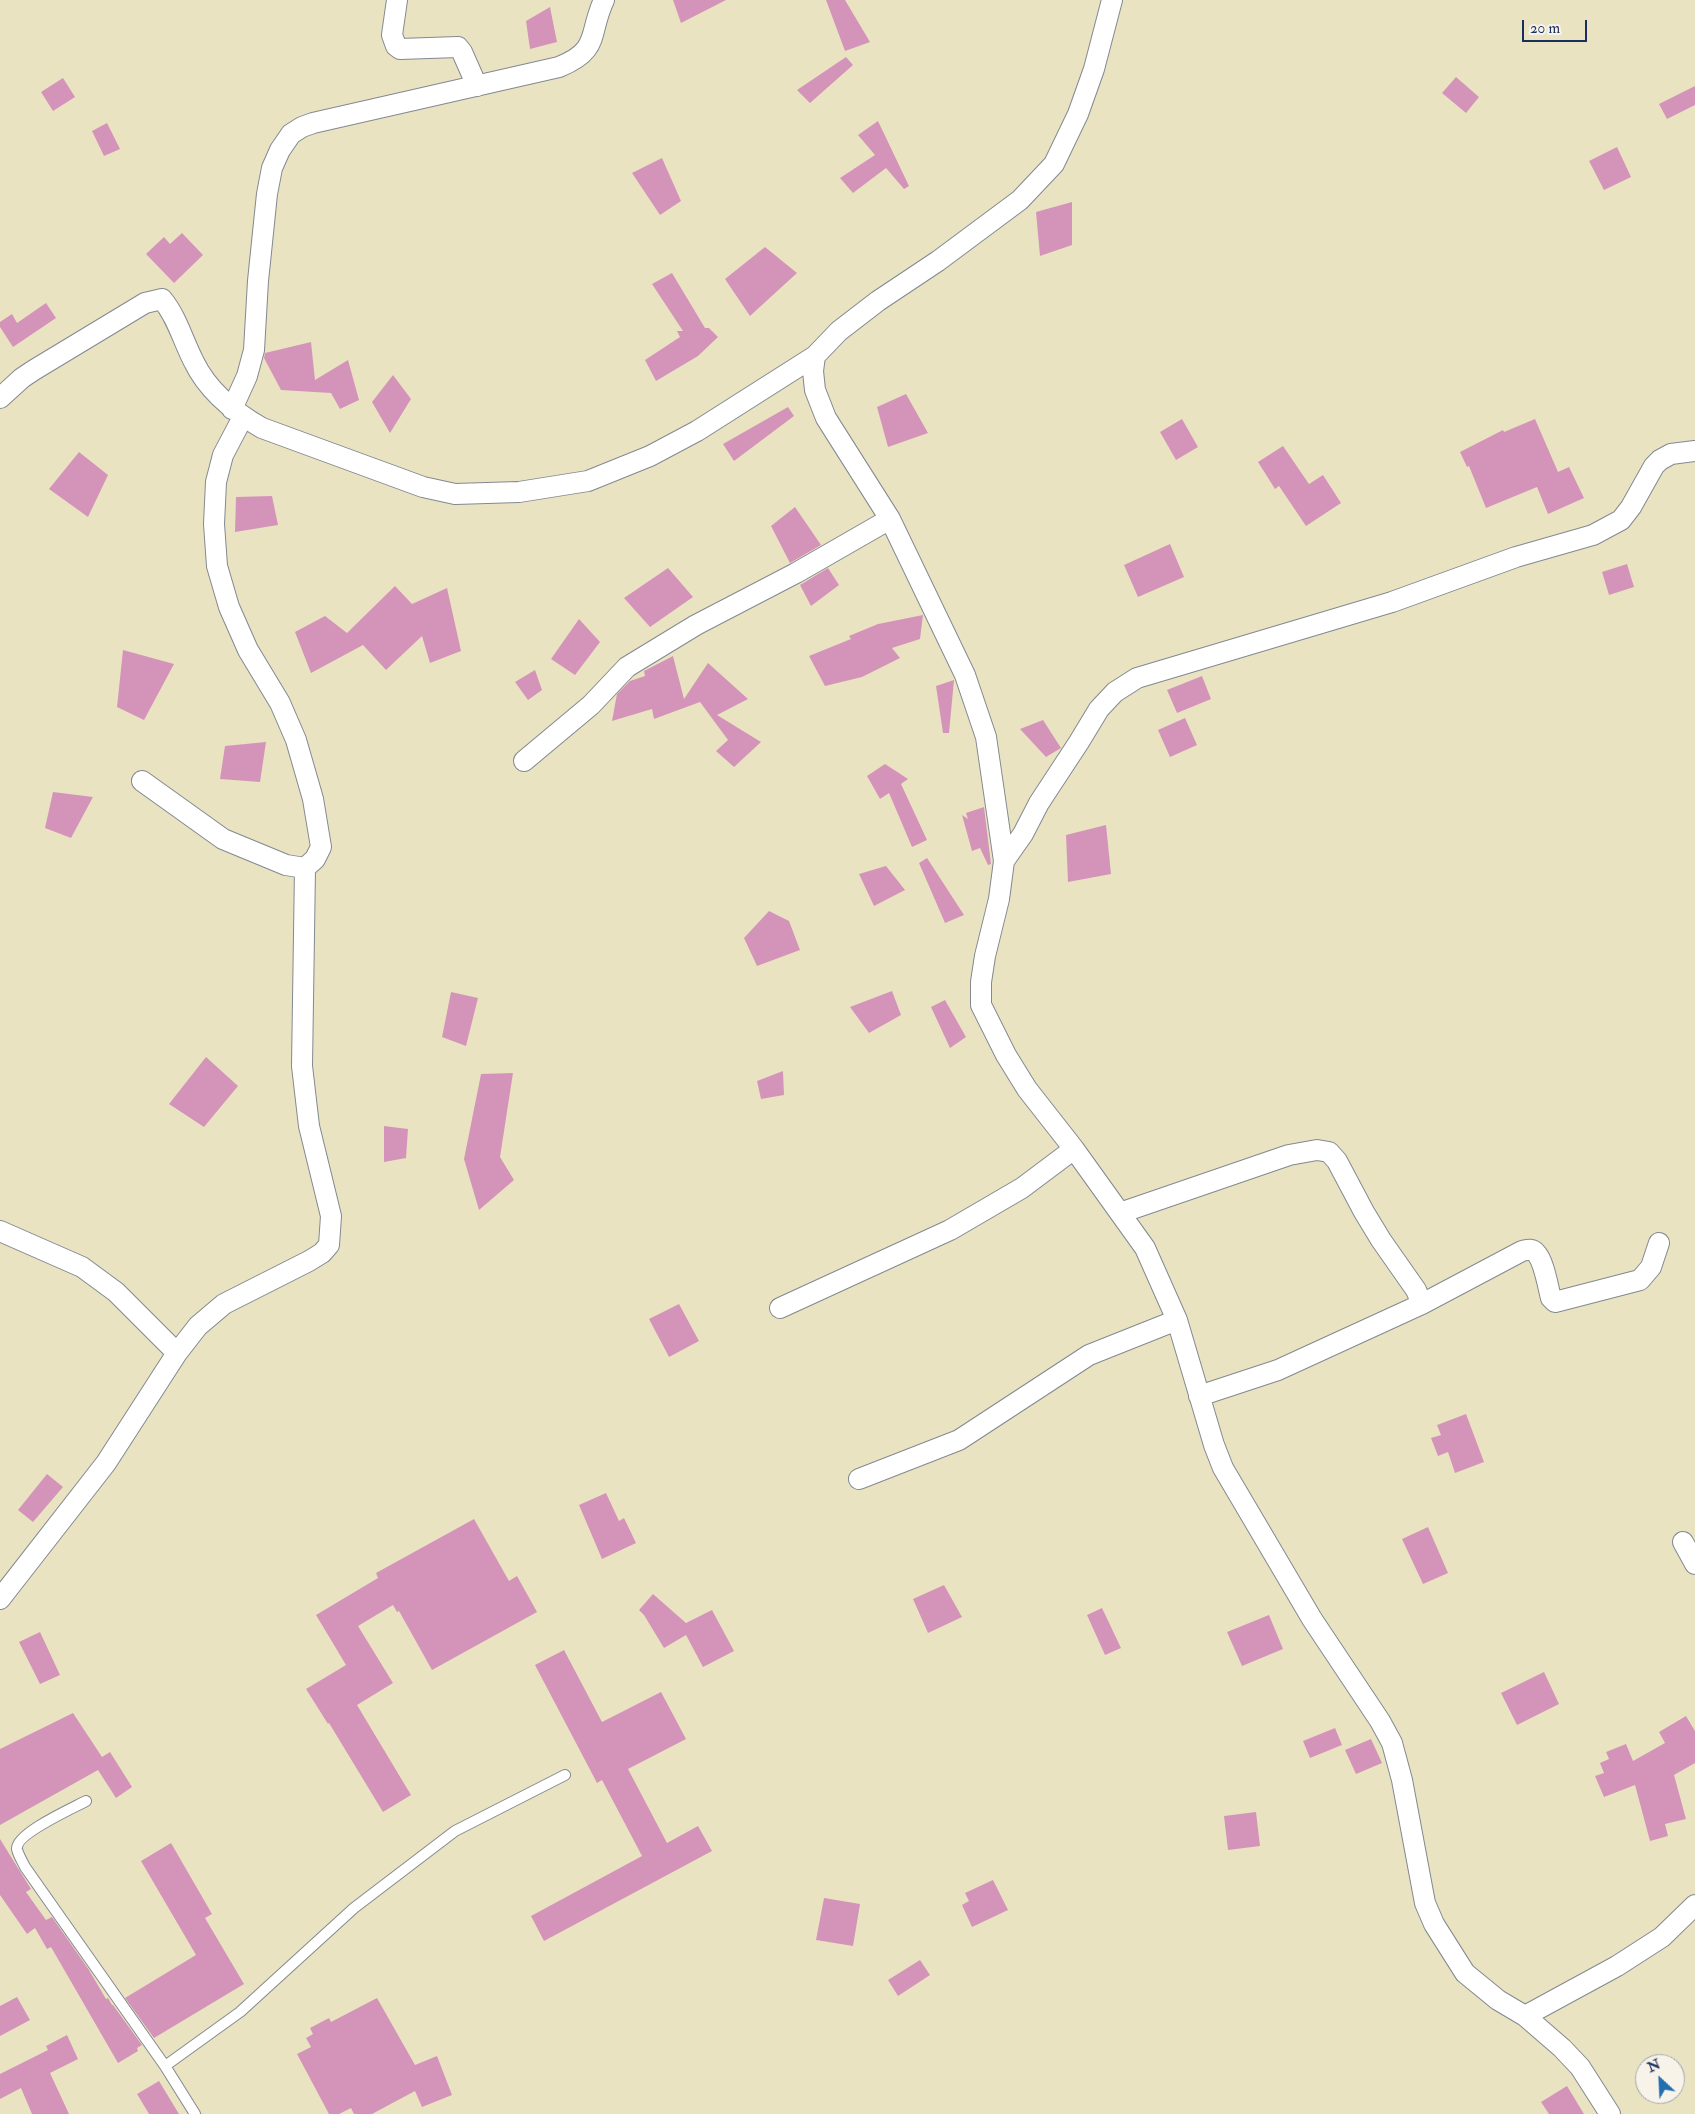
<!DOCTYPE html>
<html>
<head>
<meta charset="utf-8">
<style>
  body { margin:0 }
  #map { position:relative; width:1695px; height:2114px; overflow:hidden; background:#eae3c2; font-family:"IM FELL Double Pica",serif }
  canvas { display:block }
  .north { position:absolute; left:1635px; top:2054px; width:50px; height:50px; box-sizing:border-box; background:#f7f3e8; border:1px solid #9fa5b1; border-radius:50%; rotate:335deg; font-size:14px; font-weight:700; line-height:20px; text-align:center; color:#1b2f5e }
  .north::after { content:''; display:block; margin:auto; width:18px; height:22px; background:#1f6fb2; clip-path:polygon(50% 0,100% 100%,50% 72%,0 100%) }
  .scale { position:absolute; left:1522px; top:20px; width:65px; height:22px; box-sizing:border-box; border:2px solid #1b2f5e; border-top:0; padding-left:6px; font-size:15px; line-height:18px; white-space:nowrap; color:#1b2f5e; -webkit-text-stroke:4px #f7f3e8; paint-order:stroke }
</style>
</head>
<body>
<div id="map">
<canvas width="1695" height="2114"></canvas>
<div class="north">N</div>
<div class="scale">20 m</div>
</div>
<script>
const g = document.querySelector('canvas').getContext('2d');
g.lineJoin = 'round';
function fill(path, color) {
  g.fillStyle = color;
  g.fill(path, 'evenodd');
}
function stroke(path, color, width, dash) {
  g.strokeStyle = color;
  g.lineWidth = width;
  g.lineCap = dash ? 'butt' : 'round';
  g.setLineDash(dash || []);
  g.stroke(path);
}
const building = new Path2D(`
  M673,0h53l-45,23z
  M826,0h19l25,42 -25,9z
  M550,7l7,35 -27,7 -4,-28z
  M846,57l7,8 -43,38 -13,-13z
  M1456,77l23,20 -13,16 -24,-20z
  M63,78l12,19 -22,14 -12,-19z
  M1695,86v19l-28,14 -8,-15z
  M878,121l31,65 -5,3 -18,-21 -33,25 -13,-15 35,-23 -17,-20z
  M107,123l13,26 -16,7 -12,-25z
  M1617,147l14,30 -27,13 -15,-29z
  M662,158l19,43 -21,14 -28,-42z
  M1072,202v43l-32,11 -4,-44z
  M182,233l21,22 -29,28 -28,-29 18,-17 6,7z
  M765,247l32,26 -47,43 -25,-37z
  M672,273l33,55h4l9,9 -20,19 -42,25 -11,-21 35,-23 -3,-6h6l-31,-47z
  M46,303l10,15 -43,29 -13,-20v-5l12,-8 5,9z
  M311,342l4,38 33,-20 11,40 -19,9 -9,-16 -50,-3 -17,-32 1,-5z
  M393,375l18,24 -21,34 -18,-31z
  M906,394l22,39 -40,14 -11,-40z
  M788,407l6,9 -60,45 -11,-17z
  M1182,419l16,28 -22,13 -16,-28z
  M1535,419l23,53 11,-5 15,31 -36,16 -11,-27 -51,21 -17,-42 -2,1 -7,-15 43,-22 1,2z
  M1283,446l26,38 14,-9 18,28 -35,23 -27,-40 -4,3 -17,-27z
  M79,452l29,23 -20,42 -39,-28z
  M272,496l6,29 -43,7 1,-35z
  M795,507l26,38 -31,18 -19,-37z
  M1170,544l14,33 -46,20 -14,-32z
  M1627,564l7,23 -25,8 -7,-23z
  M668,568l25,29 -43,30 -26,-29z
  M828,568l11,17 -28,21 -11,-21z
  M395,586l17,18 35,-16 14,63 -31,12 -8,-27 -36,34 -23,-25 -52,28 -16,-41 30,-16 22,17z
  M923,615l-3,24 -28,9 8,10 -38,19 -37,9 -16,-30 42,-17 -2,-3 29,-12z
  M579,619l21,23 -25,33 -24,-16z
  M123,650l51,14 -30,56 -27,-13z
  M673,656l11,43 24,-36 40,36 -31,16 44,27 -27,25 -18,-16 12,-11 -28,-38 -46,17 -2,-10 -40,12 5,-27 13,-13 15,-5 -1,-5z
  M535,670l7,20 -14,10 -13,-18z
  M1202,676l9,23 -34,14 -10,-23z
  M954,680l-5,53h-6l-7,-47z
  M1185,718l12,27 -27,12 -12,-27z
  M1043,720l18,28 -15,9 -26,-28z
  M266,742l-6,40 -40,-3 5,-33z
  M885,764l23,15 -7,5 26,56 -15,7 -23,-54 -9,6 -13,-23z
  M53,792l40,5 -22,41 -26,-10z
  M984,807l7,57 -3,1 -8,-17 -8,3 -10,-36 6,4 -2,-6z
  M1106,825l5,49 -43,8 -2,-47z
  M927,858l37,57 -19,8 -26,-60z
  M886,866l19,24 -31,16 -15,-32z
  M769,911l20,10 11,29 -43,16 -13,-28z
  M892,991l9,24 -32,18 -19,-26z
  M451,992l27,6 -12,48 -24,-9z
  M945,1000l21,37 -16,11 -19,-41z
  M206,1057l32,29 -34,41 -35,-23z
  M783,1071l1,24 -23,4 -4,-18z
  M513,1073l-13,84 14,23 -35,30 -15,-51 17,-85z
  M384,1126l24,3 -2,29 -22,4z
  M679,1304l20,37 -30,16 -20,-38z
  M1466,1414l18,48 -29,11 -7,-21 -10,4 -7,-18 10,-3 -4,-10z
  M47,1474l16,13 -30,35 -15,-12z
  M606,1493l13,28 5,-3 12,25 -34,16 -23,-54z
  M474,1519l35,62 8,-5 20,36 -105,58 -33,-59 -2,1 -4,-7 -35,21 35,57 -36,22 54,90 -28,17 -54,-89 -1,1 -22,-35 40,-24 -30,-50 62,-37 -2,-5z
  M1428,1527l20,46 -25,11 -21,-45z
  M944,1585l18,32 -34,16 -15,-34z
  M653,1594l33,29 26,-13 22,41 -31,16 -17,-32 -22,13 -20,-33 -5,-5z
  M1102,1608l19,40 -16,7 -18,-40z
  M1269,1615l14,34 -41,17 -15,-34z
  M40,1632l20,43 -20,9 -21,-42z
  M564,1650l38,72 59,-30 25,47 -58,30 39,74 31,-17 14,25 -168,90 -13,-25 111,-60 -40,-76 -5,3 -62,-118z
  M1544,1672l15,32 -42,21 -16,-32z
  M73,1713l29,44 8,-5 22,35 -16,11 -18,-28 -98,55v-76z
  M1686,1716l9,15v32l-21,12 12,44 -21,5 3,12 -18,5 -15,-56 -31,12 -9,-21 9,-3 -4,-10 9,-4 -3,-7 20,-8 7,17 32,-18 -6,-11z
  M1335,1728l7,17 -32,13 -7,-17z
  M1371,1739l11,24 -26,11 -11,-24z
  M1256,1812l4,34 -32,4 -4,-34z
  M0,1839l31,50 -5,3 20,28 6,-3 37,53 17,29 2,-1 4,7h1l29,40 -5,3 1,3 -20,12 -67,-116 -4,2 -12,-21 -8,6 -27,-39z
  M171,1843l41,71 -7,4 39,66 -90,54 -29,-40 71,-43 -55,-94z
  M993,1880l15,30 -36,17 -10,-22 7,-4 -4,-8z
  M824,1898l36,6 -7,42 -37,-6z
  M920,1960l10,15 -32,21 -10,-16z
  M17,1997l13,23 -30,16v-30z
  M377,1998l38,67 22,-9 15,39 -30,12 -7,-16 -43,23h-18l-3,-6 -12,6h-10l-32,-60 14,-7 -5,-9 7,-4 -3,-6 19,-10 2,4z
  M67,2035l11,24 -28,14 19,41h-37l-11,-26 -21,11v-25l48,-24 -2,-4z
  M159,2081l20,33h-30l-12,-20z
  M1567,2086l17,28h-35l-8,-12z`);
const lane = new Path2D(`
  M86,1801c-13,7 -71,33 -69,48 1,6 6,13 8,18l140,199 30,48
  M165,2066l75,-54 114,-104 101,-77 110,-56`);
const street = new Path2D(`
  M397,0l-5,35 4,11 4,3 58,-2 4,5 15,34
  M1112,0l-18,69 -16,45 -24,50 -34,36 -82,61 -60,40 -39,30 -24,25 -2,15 2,19 11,28 64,101 75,156 21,62 18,124 -5,38 -14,57 -4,26v23l25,50 21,34 47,60 71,99 32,72 37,125 9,23 89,151 68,102 12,22 10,37 23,123 9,21 31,49 33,27 27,16 37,32 18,19 30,47
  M0,398l22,-20 12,-8 111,-67 17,-4c15,18 21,42 32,63 14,29 40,50 68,66l161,59 32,7 64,-2 69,-11 62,-25 47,-25 118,-75
  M232,409l15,-33 7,-26 4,-69 9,-87 5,-26 8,-18 11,-16 11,-7 11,-4 246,-56c42,-17 29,-33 45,-67
  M524,761l67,-56 36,-38 69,-42 100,-52 94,-54
  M142,781l81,58 63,26 19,3
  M1004,861l19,-27 16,-31 40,-61 20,-33 16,-17 22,-14 255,-76 124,-45 77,-22 28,-15 10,-13 23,-41 6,-6 11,-6 24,-3
  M1120,1213l169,-58 28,-5 12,2 8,9 27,51 17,28 35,50 6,14
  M0,1231l82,36 34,25 61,61
  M780,1308l170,-78 72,-42 52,-39
  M1199,1396l79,-26 144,-66 100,-53c5,-1 10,-3 14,2 8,8 12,34 15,45l4,4 85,-22 11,-13 8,-24
  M859,1479l100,-39 130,-85 88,-35
  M1683,1542l12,22
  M0,1599l106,-136 71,-110 21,-27 26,-22 85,-43 13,-8 7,-8 2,-29 -22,-90 -7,-60 3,-198 10,-9 6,-12 -8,-48 -17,-59 -16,-37 -32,-53 -19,-43 -12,-41 -3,-42 2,-42 7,-27 20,-38
  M1525,2016l92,-50 45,-29 33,-32`);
fill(building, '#d494ba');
stroke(lane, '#828990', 12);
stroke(street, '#828990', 22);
stroke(lane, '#fff', 10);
stroke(street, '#fff', 20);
</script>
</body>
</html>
